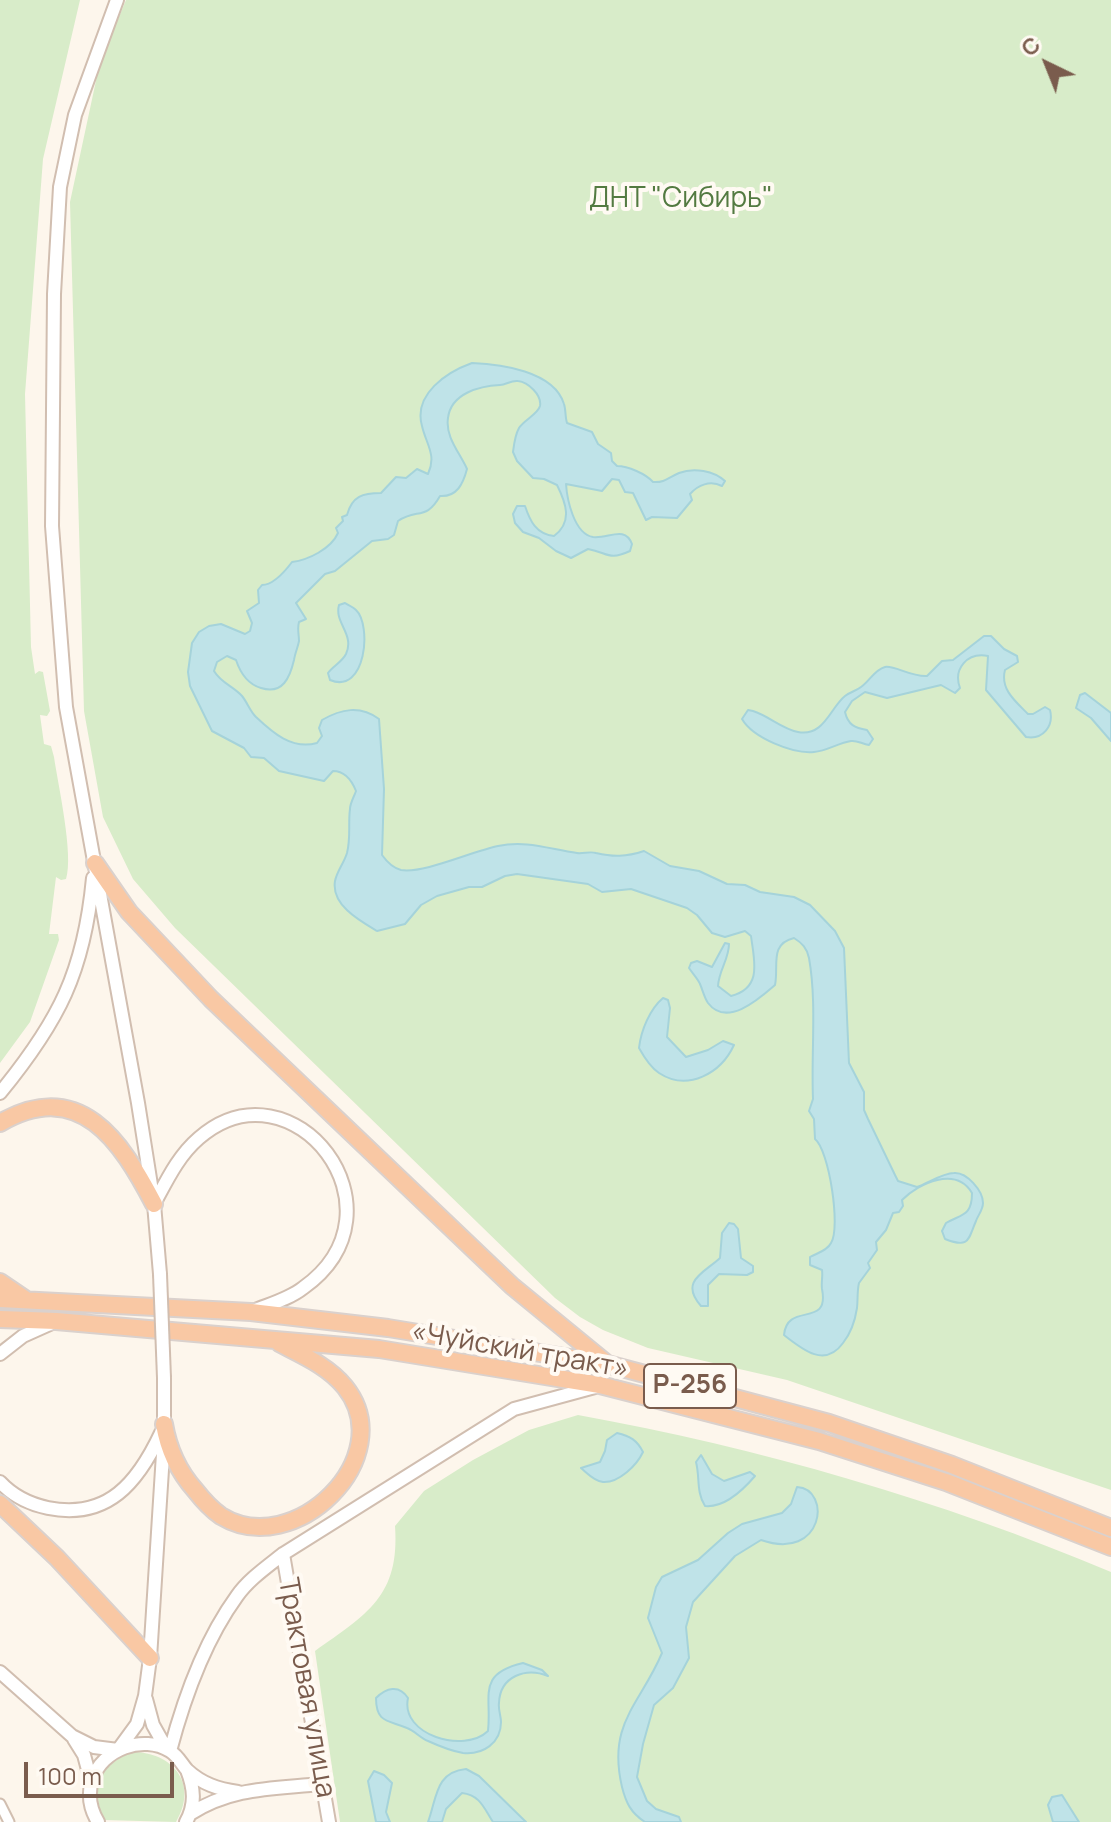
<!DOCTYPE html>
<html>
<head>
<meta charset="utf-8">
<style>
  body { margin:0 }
  #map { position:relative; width:1111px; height:1822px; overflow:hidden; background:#fdf6ec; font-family:Manrope,sans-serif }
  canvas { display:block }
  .north { position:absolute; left:1007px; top:24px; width:80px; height:80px; -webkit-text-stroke:6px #fffaf3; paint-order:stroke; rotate:317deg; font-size:22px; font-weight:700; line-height:32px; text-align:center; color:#7a5c4d }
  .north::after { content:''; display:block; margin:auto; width:28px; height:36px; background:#7a5c4d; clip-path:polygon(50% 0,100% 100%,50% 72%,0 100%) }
  .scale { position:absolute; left:24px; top:1762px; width:150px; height:36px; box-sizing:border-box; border:4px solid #7a5c4d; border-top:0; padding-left:10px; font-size:24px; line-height:28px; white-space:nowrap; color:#7a5c4d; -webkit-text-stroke:6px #fffaf3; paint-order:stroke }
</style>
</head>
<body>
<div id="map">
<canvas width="1111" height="1822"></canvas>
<div class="north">С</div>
<div class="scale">100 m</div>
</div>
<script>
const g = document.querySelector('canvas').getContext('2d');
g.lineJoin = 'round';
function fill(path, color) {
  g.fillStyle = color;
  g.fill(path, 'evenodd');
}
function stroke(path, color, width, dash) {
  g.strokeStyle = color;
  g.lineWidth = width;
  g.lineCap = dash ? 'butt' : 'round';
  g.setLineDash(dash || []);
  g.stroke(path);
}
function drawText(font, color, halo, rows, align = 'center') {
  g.font = font + ' Manrope,sans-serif';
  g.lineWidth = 8;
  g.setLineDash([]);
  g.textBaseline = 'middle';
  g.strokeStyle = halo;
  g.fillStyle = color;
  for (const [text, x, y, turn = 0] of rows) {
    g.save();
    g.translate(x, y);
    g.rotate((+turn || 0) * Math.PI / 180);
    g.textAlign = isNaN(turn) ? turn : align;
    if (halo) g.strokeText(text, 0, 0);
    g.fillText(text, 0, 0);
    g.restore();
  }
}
const green = new Path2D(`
  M0,0h80l-37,159 -18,235 6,253 4,27 4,-3 4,1 7,39 -3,5 -7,-1 4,29 7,2 3,11c4,28 20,98 12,122l-5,1 -5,-3 -7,57h9l1,6 -29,82 -30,41z
  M126,0h985v1490l-324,-110 -139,-32 -45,-18 -23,-13 -25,-19 -380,-370 -42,-49 -30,-62 -19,-106 -14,-509 30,-140z
  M578,1415c182,33 362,85 533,157v250h-771l-25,-171c52,-37 85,-55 80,-125l29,-35 49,-31 56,-30z
  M132,1752c41,0 67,32 44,70l-72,-2c-14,-33 -5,-54 28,-68z`);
const water = new Path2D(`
  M472,363c28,1 82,8 92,41 2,6 1,13 3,19l25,9 6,12 13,9 1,8 5,5c11,0 29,8 36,16 12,1 16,-5 26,-9 15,-6 35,-2 46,8l-3,5c-12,-6 -24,-1 -32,8l2,6 -15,18 -25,-1 -6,3 -13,-27 -8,-1 -6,-12 -7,-1 -10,12 -36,-7c1,15 8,50 27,53 15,2 32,-12 39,7l-2,7c-22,10 -21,2 -42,-2l-17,9 -15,-7 -17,-13 -16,-6 -8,-9 -2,-9 4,-8h8c5,15 11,28 29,30 19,-14 12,-33 3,-51l-13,-6 -11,-1 -16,-17 -4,-9c1,-8 2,-17 6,-24 5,-8 19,-14 21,-22 2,-11 -12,-24 -22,-25 -7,-1 -12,4 -18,4 -20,1 -49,8 -52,33 -3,19 12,35 19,51 -4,15 -10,28 -27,27 -14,25 -23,12 -42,25l-4,14 -6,4 -16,2 -37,30 -10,3 -29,29 10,16 -7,3c-2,7 0,12 0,19 -1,6 -4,12 -5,19 -4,17 -11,35 -33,28 -14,-4 -21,-16 -25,-28l-9,-4 -10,6 -3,9c7,12 19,15 28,25 5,6 8,15 14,21 17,16 36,33 61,26l5,-7 -3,-8 3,-8c19,-11 38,-15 57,-1l5,70 -2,66c5,7 11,13 19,15 22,4 72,-19 97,-24 28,-6 51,3 79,7 6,1 13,-2 19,0 17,4 30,4 48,-2l26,15 29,5 28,13 18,1 15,7 34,5 16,8 25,26 9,17 5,115 15,29v18l4,9 27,56 3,6 19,6c11,-4 26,-14 37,-14 13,-1 29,18 29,30 0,7 -5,12 -7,18 -8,18 -6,28 -31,18l-3,-8 4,-8c16,-9 26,-7 26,-30 -16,-27 -53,-10 -70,7l1,6 -4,6 -6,1 -7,17 -10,12 1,8 -9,13 2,5 -11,15c-2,8 -1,16 -2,25 -2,13 -6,25 -14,35 -18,25 -40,7 -59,-8 3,-34 46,-6 38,-46 -1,-7 1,-12 0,-19l-12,-5v-8c7,-4 17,-6 21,-14 10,-15 -2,-93 -16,-104l-1,-20 -5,-8 4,-12c-2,-47 4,-96 -4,-141 -2,-10 -7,-15 -15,-20 -25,6 -15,28 -19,47 -15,13 -48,43 -67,18 -4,-6 -5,-12 -8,-19 -2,-5 -7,-10 -11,-16l2,-5 6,-2 15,6 13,-24 4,1c0,15 -10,26 -11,42l13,10c32,-8 23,-36 20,-60l-6,-5 -20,6 -13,-4 -15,-18 -10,-7 -56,-19 -29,3 -14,-8 -71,-10 -12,2 -23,11h-13l-32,9 -16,9 -16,19 -28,7c-17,-10 -46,-26 -42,-50 2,-10 9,-18 12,-28 4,-15 1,-30 3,-44 0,-6 4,-12 6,-18 -4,-10 -11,-20 -23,-20l-9,10 -45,-10 -15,-13 -13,-1 -7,-9 -32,-17 -22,-45 -2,-14 4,-29 7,-11 10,-6 12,-2 24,10 5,-3 2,-8 -5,-12 12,-8 -1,-13 4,-5c12,0 24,-15 30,-23 16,-2 39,-13 46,-29l-2,-5 7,-7 -1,-4 5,-2c5,-19 16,-22 34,-22l15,-16 10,1 11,-9 11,5c9,-19 -2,-30 -6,-48 -9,-32 25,-54 50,-63z
  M345,603c3,2 8,4 11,7 16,15 10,85 -26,70l-2,-7c5,-7 14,-11 18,-19 9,-20 -12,-31 -7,-49z
  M984,636h7l13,13 13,7 1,6 -13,8c-5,19 10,31 23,44h5l12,-7 5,3c4,16 -7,30 -24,27l-40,-47 2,-34c-21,-4 -35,13 -28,32l-5,5 -14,-8 -54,13 -22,-6 -13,9 -7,11c3,13 10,16 22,18l6,9 -4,6c-7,-1 -12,-5 -18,-4 -13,2 -24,10 -37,11 -21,2 -61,-14 -72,-33l6,-9 5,1c16,5 29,18 45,21 26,5 32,-24 47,-36 5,-4 11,-5 16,-9 9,-6 13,-17 24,-20 9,-2 26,10 42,9l15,-15 11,-1z
  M1085,693l26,20v28l-20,-23 -15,-10 4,-13z
  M663,998l5,2 2,8 -3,29 19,20 22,-7 15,-9 11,4c-13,28 -46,47 -75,28 -9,-6 -15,-16 -20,-25 2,-18 11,-39 24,-50z
  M729,1223l5,1 4,5 3,29 12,8v6l-6,3 -28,-1 -11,11v21h-7c-22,-25 3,-33 19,-48l2,-25z
  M617,1433c13,3 20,7 26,19 -6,13 -24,31 -40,30 -9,-1 -16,-9 -22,-14l19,-6 5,-11 2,-11z
  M701,1455l11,19 12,7 26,-9 5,4c-12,14 -30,32 -50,30 -9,-14 -5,-29 -9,-44z
  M797,1487c35,2 27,75 -36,53l-26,16 -42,46 -7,25 3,31 -16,30 -19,17 -11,39 -6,33 10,24 9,8 23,8 2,5h-36c-14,-9 -19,-19 -23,-35 -15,-64 18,-82 40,-134l-14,-35 8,-31 6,-10 36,-17 30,-27 14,-9 40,-11 9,-9z
  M523,1663l19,7 6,6c-22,-9 -48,0 -49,27 -1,6 2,13 2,19 0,21 -18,33 -38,31 -12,-2 -24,-7 -35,-12 -8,-3 -13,-10 -21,-13 -19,-8 -31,-5 -31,-30 10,-10 23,-14 32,0 -8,37 56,56 80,33 4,-35 -12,-57 35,-68z
  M466,1769l13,7 47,46h-33c-9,-14 -13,-27 -31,-29l-16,16 -4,13h-14c9,-24 7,-50 38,-53z
  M374,1771l10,4 8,8 -6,29 4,10h-14l-8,-41z
  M1062,1795l17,27h-26l-5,-17 4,-8z`);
const minor = new Path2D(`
  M0,1804l9,18`);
const tertiary = new Path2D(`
  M117,0l-42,115 -15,72 -6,107 -2,232 14,181 72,396 16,101 6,70
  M0,1093c59,-72 84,-121 93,-215
  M154,1204c13,-24 24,-48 45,-66 93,-81 214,72 104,150 -14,11 -33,16 -50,23
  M0,1354l23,-18 29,-13
  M164,1378v46
  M0,1482c13,14 29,22 48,26 60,12 90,-26 113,-75
  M283,1554l46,268
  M0,1672l72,64 22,11 24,3 19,-26 8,-28 5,-38 14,-220
  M146,1699l7,26 13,23
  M74,1739l10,16 7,26
  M170,1751c14,-53 35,-111 67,-155 12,-17 30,-29 46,-42l231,-145 81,-22
  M190,1814c42,-27 83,-25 131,-30
  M98,1822c-8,-13 -10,-28 -6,-42 10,-31 51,-46 78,-29 8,5 11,12 17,19 15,14 31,19 51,22
  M186,1822c10,-18 8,-34 1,-52`);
const trunk = new Path2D(`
  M95,863l34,49 82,87 301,287 94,77
  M0,1123c80,-46 121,18 154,81
  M0,1282l25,17
  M0,1299l251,13 137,16 219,36 222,59 123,42 159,63
  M0,1319l56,2 323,28 221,36 219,56 127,41 165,65
  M164,1424c4,24 15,48 31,66 7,9 16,19 26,26 73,45 180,-59 124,-129 -17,-21 -43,-32 -66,-44
  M0,1504l57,54 93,100`);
const tertiaryBridge = new Path2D(`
  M160,1274l4,104`);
const shields = [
  [690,1386,92]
];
const shieldNames = [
  ["Р-256",690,1386]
];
const parkNames = [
  ["ДНТ \"Сибирь\"",681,199]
];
const streetNames = [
  ["«Чуйский тракт»",520,1351,10],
  ["Трактовая улица",306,1688,80]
];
fill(green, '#d8ecc9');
fill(water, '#bfe3e8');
stroke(water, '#a5d3da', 2);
stroke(minor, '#d1beb0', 13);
stroke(tertiary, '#d1beb0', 16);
stroke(trunk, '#dad1cd', 20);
stroke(minor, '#fff', 9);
stroke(tertiary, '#fff', 12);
stroke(trunk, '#f9c8a4', 16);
stroke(tertiaryBridge, '#d1beb0', 16, []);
stroke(tertiaryBridge, '#fff', 12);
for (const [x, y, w] of shields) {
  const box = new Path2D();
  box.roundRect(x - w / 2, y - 22, w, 44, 6);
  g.fillStyle = '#fffaf3';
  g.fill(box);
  stroke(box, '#7a5c4d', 2);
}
drawText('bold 26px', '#7a5c4d', null, shieldNames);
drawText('28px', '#537a41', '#fffaf3', parkNames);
drawText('28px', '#7a5c4d', '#fffaf3', streetNames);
</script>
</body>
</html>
